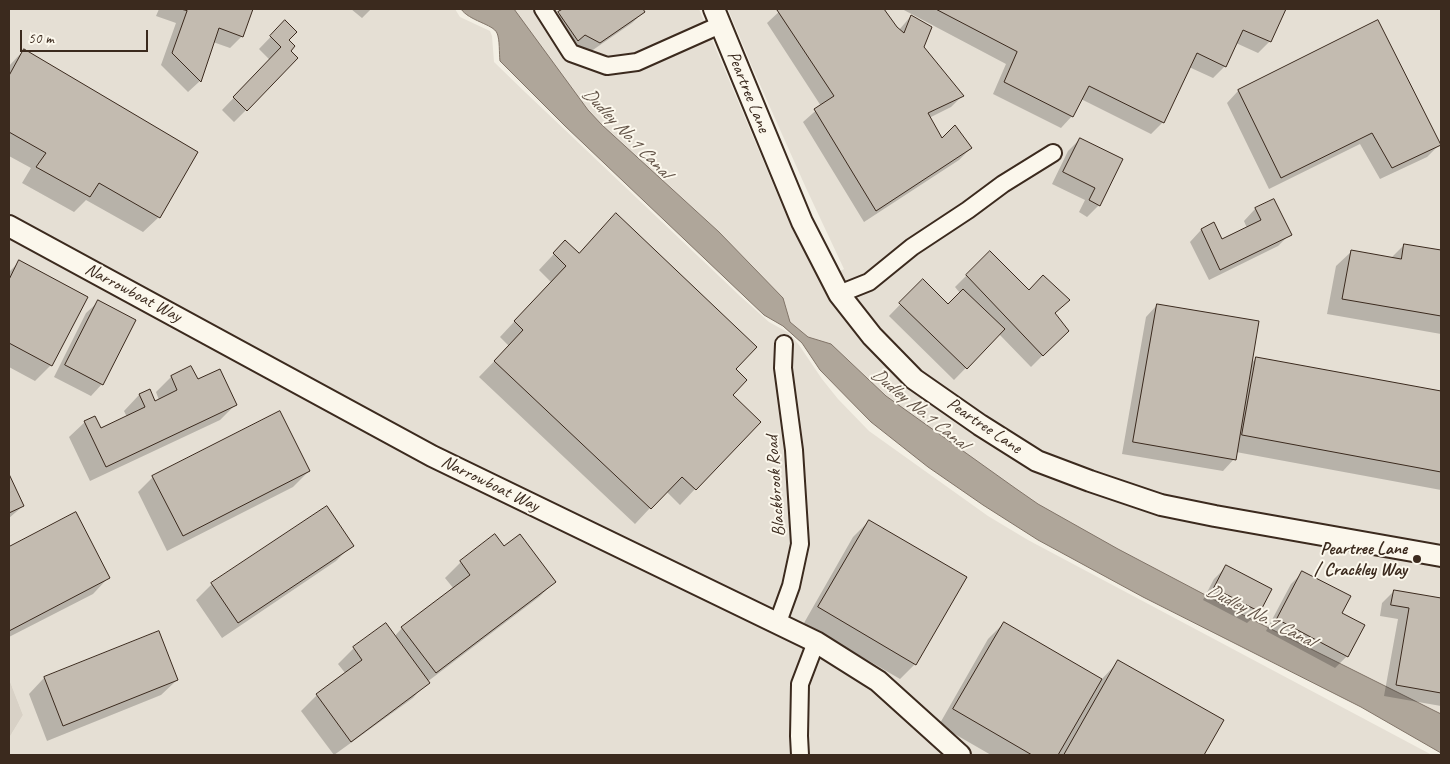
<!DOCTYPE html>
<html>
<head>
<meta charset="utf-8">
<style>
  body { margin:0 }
  #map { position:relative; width:1450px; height:764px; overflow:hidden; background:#f3efe4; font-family:Caveat,sans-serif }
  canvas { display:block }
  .frame { position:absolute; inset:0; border:10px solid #3b2a1e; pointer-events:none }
  .scale { position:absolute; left:20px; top:30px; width:128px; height:22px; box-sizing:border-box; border:2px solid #3b2a1e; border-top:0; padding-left:6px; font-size:15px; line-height:18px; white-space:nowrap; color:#3b2a1e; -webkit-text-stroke:4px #fbf7ec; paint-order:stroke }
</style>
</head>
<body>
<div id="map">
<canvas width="1450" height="764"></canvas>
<div class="frame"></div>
<div class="scale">50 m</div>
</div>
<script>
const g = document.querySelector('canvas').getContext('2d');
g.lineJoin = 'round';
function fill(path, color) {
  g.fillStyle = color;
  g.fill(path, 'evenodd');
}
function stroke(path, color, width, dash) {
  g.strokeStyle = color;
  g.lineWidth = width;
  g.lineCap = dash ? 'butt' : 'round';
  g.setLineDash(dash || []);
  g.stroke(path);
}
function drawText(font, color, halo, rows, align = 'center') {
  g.font = font + ' Caveat,sans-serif';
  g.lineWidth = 4;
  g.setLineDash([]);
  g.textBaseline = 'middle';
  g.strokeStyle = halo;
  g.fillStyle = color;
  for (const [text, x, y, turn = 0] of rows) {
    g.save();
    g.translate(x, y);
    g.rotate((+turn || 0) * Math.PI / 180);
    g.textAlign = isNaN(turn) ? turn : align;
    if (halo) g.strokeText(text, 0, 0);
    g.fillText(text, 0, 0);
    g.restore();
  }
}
const built = new Path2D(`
  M9,9h446l5,8 30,14 2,5 2,26 32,31 214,203 29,26 20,11 10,12 23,34 16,20 31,32 119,85 40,24 404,215h-1423v-17l14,-23 -14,-36z
  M490,9h209l82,194 40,79 23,-13 -38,-81 -53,-119 -25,-60h713v725l-389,-206 -266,-205z`);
const green = new Path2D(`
  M9,679l14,36 -14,23z`);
const water = new Path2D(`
  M461,9h53l74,101 14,15 117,107 64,66 7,24 18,15 23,7 55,52 129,92 23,16 80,45 133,70 190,95v39l-80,-46 -218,-110 -105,-57 -55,-35 -55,-38 -57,-45 -51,-52 -18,-27 -19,-17 -19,-11 -199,-189 -65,-65c-1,-8 0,-21 -3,-28 -4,-9 -28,-12 -36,-24z`);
const shadow = new Path2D(`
  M159,9h92l-9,27 -12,12 -17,-6 -13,39 -12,11 -27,-27 15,-42 -20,-7z
  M351,9h20l-9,9z
  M558,9h84l2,3 -12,11 -45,31 -15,-8 -25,-21 14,-13z
  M782,9h100l17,21 12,-14 11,32 40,48 -11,11 -22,11 13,22 29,8 -12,12 -95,62 -61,-100 18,-16 -54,-83z
  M902,9h383l-15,32 -12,12 -22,-10 -11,23 -12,12 -24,-11 -26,55 -12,12 -70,-35 -9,17 -11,12 -68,-34 13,-30z
  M285,22l3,18 -42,70 -12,12 -12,-12 48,-50 -11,-11z
  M1377,22l62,123 -12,12 -47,22 -20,-35 -91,45 -42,-86 11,-12z
  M24,50l135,167 -16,15 -57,-32 -12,12 -52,-29 9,-15 -22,-12v-90z
  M1080,139l41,21 -22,45 -12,12 -8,-5 6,-12 -33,-16 16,-33z
  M1273,200l17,34 -12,12 -69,34 -19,-38 11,-12 12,-6 8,17 26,-13 -3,-7 11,-12z
  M565,242l13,13 156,115 -3,25 -36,94 -15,16 -14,-14 -31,33 -156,-147 30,-31 -9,-9 51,-55 -12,-12z
  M1404,245l37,7v82l-114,-20 9,-48 16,-15 39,7z
  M990,252l63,62 14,17 -36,36 -32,-33 -45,46 -65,-64 34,-35 25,24 12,-12 -5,-6z
  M20,261l67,36 -36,68 -16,16 -26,-14v-95z
  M98,302l4,82 -11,12 -37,-19 32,-64z
  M1157,305l94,59 5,-6 185,35v97l-205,-38 -2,7 -11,12 -101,-17 24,-137z
  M191,368l6,13 38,24 -15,15 -130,61 -21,-44 16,-15 16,8 26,-13 -3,-6 15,-16 10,-4 6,11 4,-2 -3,-8 15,-15z
  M309,471l-16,16 -126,64 -29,-59 15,-15z
  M9,477l14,29 -14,12z
  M326,507l26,38 -16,16 -114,77 -26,-38 16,-16z
  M75,514l33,64 -15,16 -84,43v-88z
  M869,521l46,143 -15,15 -96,-56 49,-86z
  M495,536l9,12 50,34 -15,15 -112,85 -14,16 -79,57 -33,-44 16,-16 29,-21 -8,-10 16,-16 31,-23 9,12 8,-9 52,-39 -9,-11 16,-16z
  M1226,567l44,23 -11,22 -12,11 -44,-23 11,-21z
  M1303,572l37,41 7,43 -12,12 -69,-37 25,-47z
  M1394,591l47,8v107l-57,-10 14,-77 -18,-3 2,-13z
  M1004,623l97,57 17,-18 104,59 -19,34h-212l-52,-30 49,-86z
  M158,632l19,48 -16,15 -114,46 -18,-47 15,-16z`);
const building = new Path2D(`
  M181,9h72l-10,28 -24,-9 -18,54 -29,-29 15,-42z
  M563,9h80l2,3 -45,31 -15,-8 -7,6 -20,-29z
  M780,9h104l13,18 7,6 7,-18 21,12 -8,20 40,49 -36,17 14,25 13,-13 17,23 -96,63 -62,-102 20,-13 -57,-86z
  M936,9h350l-15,33 -28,-12 -17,37 -29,-14 -33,70 -75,-37 -16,31 -69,-35 13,-30z
  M285,20l12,12 -8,8 6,6 -4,5 7,7 -51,53 -14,-14 48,-50 -11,-11z
  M1378,20l63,125 -49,23 -20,-35 -91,45 -43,-88z
  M24,49l174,103 -38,66 -61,-35 -9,14 -54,-30 10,-14 -37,-21v-56z
  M1080,138l43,21 -23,47 -11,-6 6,-12 -32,-16z
  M1274,199l18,36 -72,35 -19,-41 13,-7 8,17 39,-19 -6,-12z
  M616,213l141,134 -21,22 11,11 -14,15 28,27 -65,68 -14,-13 -31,32 -157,-148 29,-31 -9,-9 52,-55 -13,-13 12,-13 14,13z
  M1404,244l37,6v66l-99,-17 9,-49 50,9z
  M990,251l39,39 14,-15 27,25 -15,13 14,18 -26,25 -77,-81z
  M19,260l69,37 -36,69 -43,-23v-63z
  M923,279l25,25 15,-15 42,40 -38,40 -68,-66z
  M98,300l38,20 -33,65 -38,-20z
  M1157,304l102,17 -23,139 -103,-18z
  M1256,357l185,34v81l-199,-37z
  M191,366l7,13 22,-10 17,36 -131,62 -22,-46 11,-5 6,12 44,-21 -6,-13 11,-5 5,12 22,-11 -6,-14z
  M280,411l30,60 -127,65 -31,-60z
  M9,474l15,32 -15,7z
  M327,506l27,40 -116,77 -27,-40z
  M76,512l34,66 -101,53v-84z
  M869,520l98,57 -51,88 -98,-58z
  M495,534l9,12 16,-12 36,48 -120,91 -35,-46 69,-52 -10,-14z
  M1226,565l46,24 -12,23 -46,-24z
  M1302,571l49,25 -9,17 23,12 -17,32 -71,-38z
  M1394,590l47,8v95l-45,-8 13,-77 -18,-3z
  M1004,622l98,57 -44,76h-26l-79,-46z
  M386,623l44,60 -79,59 -35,-48 46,-34 -9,-13z
  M159,631l19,49 -115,46 -19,-49z
  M1118,660l106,60 -20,35h-140z`);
const minor = new Path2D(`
  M543,9l28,44 36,13 30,-4 83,-37
  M839,294l30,-12 43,-35 56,-37 35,-26 50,-31
  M778,622l13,-36 9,-42 -6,-94 -11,-82 1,-24
  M800,755l-1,-19 1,-52 16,-42`);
const tertiary = new Path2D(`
  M714,9l88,213 37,72 33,42 42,43 66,46 57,36 53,20 71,24 54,11 226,40
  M9,226l423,230 384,186 62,39 82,74`);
const markers = [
  [1417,559,5,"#3b2a1e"]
];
const streetNames = [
  ["Peartree Lane",748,92,68],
  ["Narrowboat Way",133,293,28],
  ["Peartree Lane",984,426,34],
  ["Narrowboat Way",490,484,26],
  ["Blackbrook Road",776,486,-94]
];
const poiNames = [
  ["Peartree Lane",1407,549],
  ["/ Crackley Way",1407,570]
];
const waterNames = [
  ["Dudley No.1 Canal",626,133,46],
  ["Dudley No.1 Canal",919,409,39],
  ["Dudley No.1 Canal",1260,616,27]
];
fill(built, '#e5dfd4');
fill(green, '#d8d1c6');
fill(water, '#afa69a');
stroke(water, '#817468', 1);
fill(shadow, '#0003');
fill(building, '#c3bbb0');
stroke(building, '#3b2a1e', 1);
stroke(minor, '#3b2a1e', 20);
stroke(tertiary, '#3b2a1e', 24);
stroke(minor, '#fbf7ec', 16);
stroke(tertiary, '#fbf7ec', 20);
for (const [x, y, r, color] of markers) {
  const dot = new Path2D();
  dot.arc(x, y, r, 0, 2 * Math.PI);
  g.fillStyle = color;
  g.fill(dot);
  stroke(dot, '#fbf7ec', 2);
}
drawText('18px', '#3b2a1e', '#fbf7ec', streetNames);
drawText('bold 18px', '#3b2a1e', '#fbf7ec', poiNames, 'right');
drawText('italic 19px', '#645549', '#fbf7ec', waterNames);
</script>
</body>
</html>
